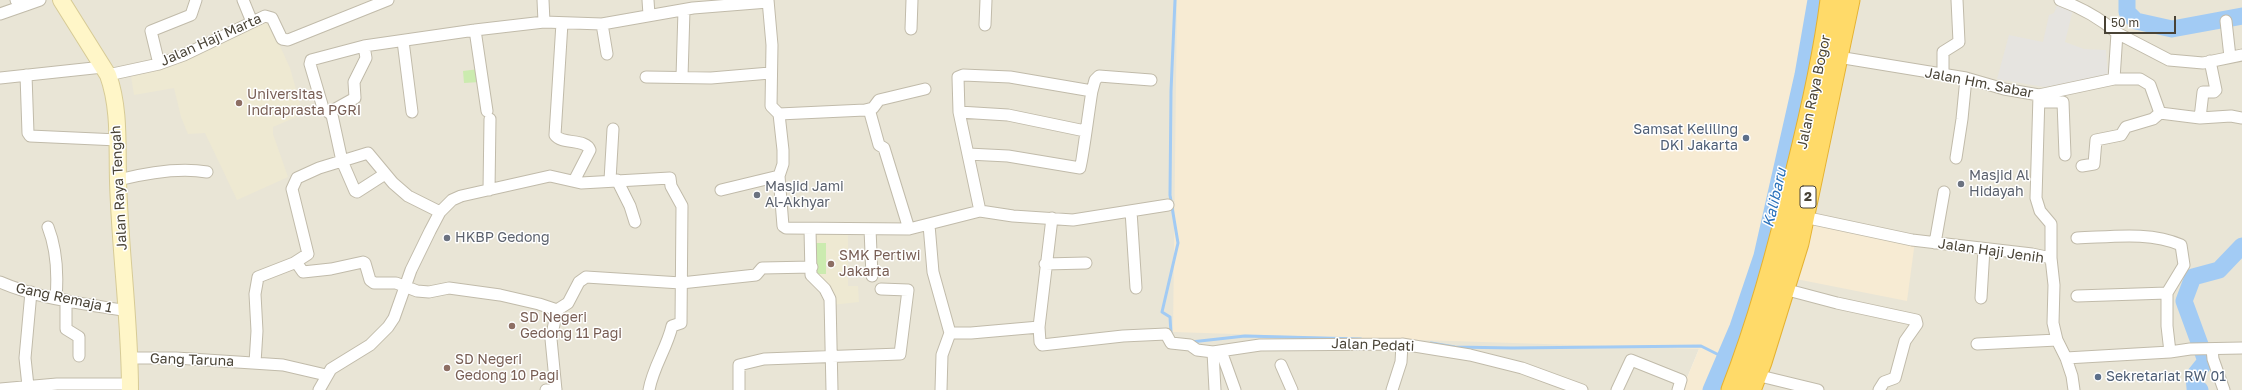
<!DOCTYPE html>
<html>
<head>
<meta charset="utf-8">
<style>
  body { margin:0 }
  #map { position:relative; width:2242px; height:390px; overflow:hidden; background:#f5f2e8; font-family:"Golos Text",sans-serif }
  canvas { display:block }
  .scale { position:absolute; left:2104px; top:16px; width:72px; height:18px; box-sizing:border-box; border:2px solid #494336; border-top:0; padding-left:5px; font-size:12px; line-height:14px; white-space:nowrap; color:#494336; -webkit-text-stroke:3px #fff; paint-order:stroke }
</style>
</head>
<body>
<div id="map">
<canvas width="2242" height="390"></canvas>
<div class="scale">50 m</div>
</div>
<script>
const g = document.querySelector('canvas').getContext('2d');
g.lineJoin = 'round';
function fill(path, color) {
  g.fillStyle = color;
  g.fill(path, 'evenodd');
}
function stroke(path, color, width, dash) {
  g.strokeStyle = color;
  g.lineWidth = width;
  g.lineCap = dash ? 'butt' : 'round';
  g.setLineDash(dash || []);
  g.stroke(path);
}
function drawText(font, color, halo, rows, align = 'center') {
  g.font = font + ' "Golos Text",sans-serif';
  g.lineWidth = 3;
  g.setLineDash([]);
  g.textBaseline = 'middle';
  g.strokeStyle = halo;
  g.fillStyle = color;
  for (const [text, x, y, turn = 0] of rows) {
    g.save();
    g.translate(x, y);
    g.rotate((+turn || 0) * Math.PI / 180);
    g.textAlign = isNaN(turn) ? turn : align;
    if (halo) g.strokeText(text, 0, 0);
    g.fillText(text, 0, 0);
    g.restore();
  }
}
const residential = new Path2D(`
  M0,0h2242v390h-483l23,-170 -83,129 -17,41h-1682z`);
const commercial = new Path2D(`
  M1177,0h647l-42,220 133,21 -8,60 -111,-22 -37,111h-77l17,-41 -526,-17z`);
const education = new Path2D(`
  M269,22l21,46 13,46 -30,13v7l15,43 -51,23 -32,-67 -17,1 -7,-17 -7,-29 -40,7 -4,-25z
  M812,230h36v56h10l1,16 -27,3 -19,-30z`);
const green = new Path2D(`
  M479,69l1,13 -16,1 -1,-12z
  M814,243h12v31h-11z`);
const parking = new Path2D(`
  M2057,5l16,5 -8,32 19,7 22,1 2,28 -64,9 -47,-8 12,-44 34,7 6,-27 5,-2z`);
const stream = new Path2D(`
  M1171,334l-1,-17 -8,-5 16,-69 -8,-48 1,-104 4,-91
  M1191,342l54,-6 116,3
  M1431,343l24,4 57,1 189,-2 22,11`);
const river = new Path2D(`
  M2127,0v12l9,9 36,8 70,-13
  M1711,390l27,-63 24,-71 41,-181 13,-75
  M2200,390l-5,-2 -1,-12 12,-15 -22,-60 9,-24 26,-7 23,-24`);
const street = new Path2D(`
  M16,0l7,6 17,-6
  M243,0l9,22
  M543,0l1,22
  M648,0l1,15
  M768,0l4,45 -1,61 8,8 4,36v14l-4,12 4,50 3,2 123,1 71,-18 33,5 60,4 95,-15
  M2060,0c22,8 40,18 57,33l-3,46
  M0,14l23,-8
  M2226,21l4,36
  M562,23l-7,112c7,10 31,3 35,15l-16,31
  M602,24l5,30
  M985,25l1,-25
  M911,29l1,-29
  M475,30l12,81
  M2117,33l52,27 34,3 39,-8
  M403,41l9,71
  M1838,57l128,21 38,11 35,6 75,-16h26l10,6 10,28 40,5 31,-2 11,2
  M159,64l-8,-33 40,-16 5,-15
  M26,75l2,58 2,3 88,4
  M108,75l51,-11 25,-9 81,-39 7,2 10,21 6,1 100,-40
  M1943,75v-23l16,-10 -2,-42
  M646,77l65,1 59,-5
  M682,77l2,-67
  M0,78l103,-11
  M1092,91l3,-11 4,-4 52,4
  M2039,95l-3,103 4,13 11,13v34
  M2039,102h24l2,53
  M869,109l10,36 5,3 25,81
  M330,112l25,-14 -1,-16 12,-24 -2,-12
  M959,112l49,3 77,16
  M779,114l86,-4 8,-2 6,-8 46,-11
  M2200,118l3,-26h11l2,-2 -6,-29
  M968,154l40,2 72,12c2,-3 10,-67 12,-77l-82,-14 -47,-2 -5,2 1,35 21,99
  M1956,158l6,-39 4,-41
  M2082,166l12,-2 2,-24 25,-5 5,-8 27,-8 7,-6
  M385,174l-28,18 -2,-1 -13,-30 -10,-46 -9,-7 -13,-44 1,-4 53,-14 111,-16 69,-8 58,2 91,-16 75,-6
  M118,180c28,-7 60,-13 89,-8
  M610,180l3,-51
  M617,180l13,26 5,16
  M489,190l1,-71
  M721,190l58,-14
  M1131,211l5,77
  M1804,217l108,23 120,14 19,4 3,27 -1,38 4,17 9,18 104,-6 20,-3 52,-1
  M1052,218l-13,109 1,15 2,3 81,-9 43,-2 5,9 19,2 7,5 16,2 47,-7 142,-1 68,11 52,13 60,22
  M929,225l4,47 17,61 -8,22 -1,35
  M48,227c9,23 10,47 8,71
  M810,229l1,46 14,14 5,10 2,91
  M870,229l2,47
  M2077,238c33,-1 73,-7 104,7l3,20 -17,28v33l3,26
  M1935,243l9,-51
  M296,262l7,10 28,-3 32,-7 2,1 5,17 4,3h22l21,8 12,1 20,-4 51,7 39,9 18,6 11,-7 11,-21 7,-5 95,6 75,-8 6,-7 50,-1
  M1045,264l41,-1
  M0,282c38,17 87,22 128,29
  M1784,289l53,14 79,17 1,4 -12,17 -10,37 -11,4 -5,8
  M2077,296l90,-3
  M1981,298l3,-49
  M66,300v29l13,8v19
  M950,333h21l68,-6
  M1977,344l80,-4
  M2212,349l1,10 11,31
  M1221,351l14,39
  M1213,352l2,38
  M130,358h46l107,7 43,10
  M2066,358l6,18 2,14
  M255,363l2,-32 -2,-37 3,-17 36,-14 14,-9 -16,-65 5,-11 22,-10 49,-15 25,30 15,13 32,16
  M1281,365l11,25
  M1756,375l62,15
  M28,386l-3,-28 6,-66
  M0,389l57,-5h73
  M319,390l12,-21 39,-24 18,-18 6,-9 17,-48 19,-39 10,-19 12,-12 9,-4 89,-20 31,7 89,-5 1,8 11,20 -1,117 -9,3c-5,22 -19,41 -23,64
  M546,390l10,-1
  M556,390l-5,-51 6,-29
  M739,390v-25l25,-6 136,-5 8,-64 -27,-1
  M1392,390l9,-28 1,-18
  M1617,390l14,-30 50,20 -3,10`);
const secondary = new Path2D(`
  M61,0l47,75c12,33 9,71 10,106 2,70 12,139 12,209`);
const highway = new Path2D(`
  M1732,390c28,-72 48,-146 65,-221 14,-56 27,-112 34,-169
  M1750,390l11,-28 37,-119 51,-243`);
const markers = [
  [239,103,4,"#8d6e63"],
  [1746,138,4,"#5c6f8a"],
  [1961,184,4,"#6b7280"],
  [757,195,4,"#6b7280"],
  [447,238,4,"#6b7280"],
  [831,264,4,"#8d6e63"],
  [512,326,4,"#8d6e63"],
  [447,368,4,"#8d6e63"],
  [2098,377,4,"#5c6f8a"]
];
const shields = [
  [1808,197,16]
];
const shieldNames = [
  ["2",1808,197]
];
const streetNames = [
  ["Jalan Haji Marta",211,40,-24],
  ["Jalan Hm. Sabar",1979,83,11],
  ["Jalan Raya Bogor",1814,92,-78],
  ["Jalan Raya Tengah",119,188,-93],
  ["Jalan Haji Jenih",1991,251,8],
  ["Gang Remaja 1",64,298,12],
  ["Jalan Pedati",1373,345,2],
  ["Gang Taruna",192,360,2]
];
const educationNames = [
  ["Universitas",247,95],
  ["Indraprasta PGRI",247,111],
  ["SMK Pertiwi",839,256],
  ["Jakarta",839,272],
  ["SD Negeri",520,318],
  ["Gedong 11 Pagi",520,334],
  ["SD Negeri",455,360],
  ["Gedong 10 Pagi",455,376]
];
const serviceNames = [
  ["Samsat Keliling",1738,130],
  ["DKI Jakarta",1738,146],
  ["Sekretariat RW 01",2106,377,"left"]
];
const worshipNames = [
  ["Masjid Al",1969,176],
  ["Hidayah",1969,192],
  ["Masjid Jami",765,187],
  ["Al-Akhyar",765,203],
  ["HKBP Gedong",455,238]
];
const waterNames = [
  ["Kalibaru",1775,198,-77]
];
fill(residential, '#e9e5d6');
fill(commercial, '#f7ebd3');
fill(education, '#eee9d2');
fill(green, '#cbebaf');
fill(parking, '#e6e4e0');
stroke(stream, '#a2cbf4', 3);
stroke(river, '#a2cbf4', 17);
stroke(street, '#c1bbaa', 13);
stroke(secondary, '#d7cb96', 18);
stroke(highway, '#e5b232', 23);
stroke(street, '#fff', 11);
stroke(secondary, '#fff6c8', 16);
stroke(highway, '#ffda69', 21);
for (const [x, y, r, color] of markers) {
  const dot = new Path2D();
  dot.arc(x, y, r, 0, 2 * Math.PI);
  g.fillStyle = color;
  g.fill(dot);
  stroke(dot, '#fff', 1.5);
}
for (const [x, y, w] of shields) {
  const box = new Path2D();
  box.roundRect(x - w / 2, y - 11, w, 22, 3);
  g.fillStyle = '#fff';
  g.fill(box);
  stroke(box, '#494336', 1);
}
drawText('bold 13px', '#494336', null, shieldNames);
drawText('14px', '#494336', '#fff', streetNames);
drawText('14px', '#785e54', '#fff', educationNames, 'left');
drawText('14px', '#4e5e75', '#fff', serviceNames, 'right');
drawText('14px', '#5b616d', '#fff', worshipNames, 'left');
drawText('italic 15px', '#2a71ba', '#fff', waterNames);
</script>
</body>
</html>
